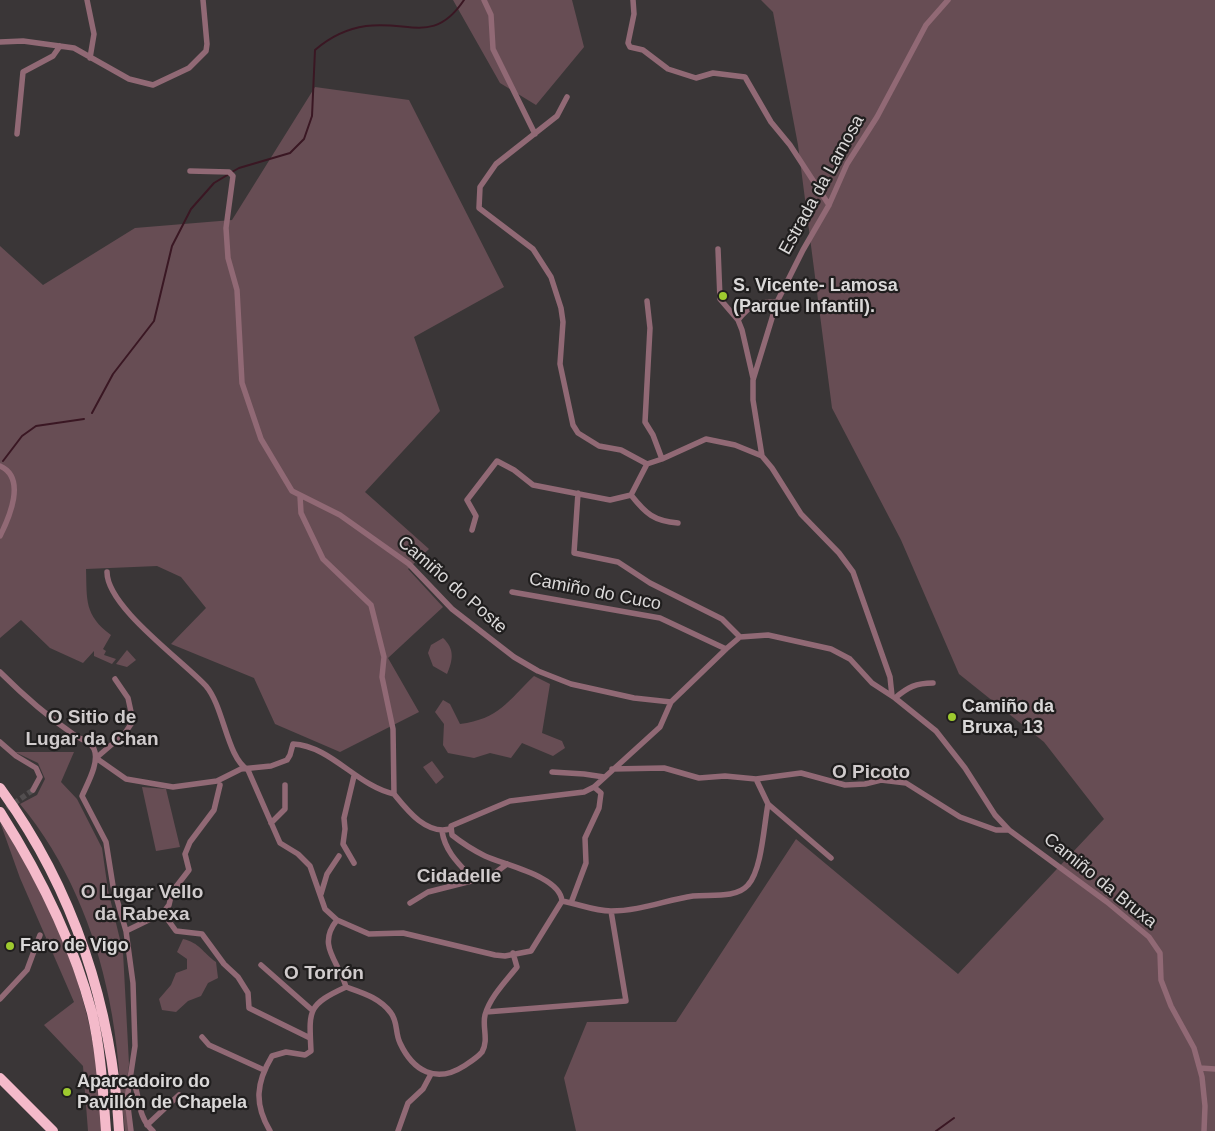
<!DOCTYPE html>
<html>
<head>
<meta charset="utf-8">
<style>
  body { margin:0 }
  canvas { display:block; background:#3a3637 }
</style>
</head>
<body>
<canvas width="1215" height="1131"></canvas>
<script>
const g = document.querySelector('canvas').getContext('2d');
g.lineJoin = 'round';
function fill(path, color) {
  g.fillStyle = color;
  g.fill(path, 'evenodd');
}
function stroke(path, color, width, dash) {
  g.strokeStyle = color;
  g.lineWidth = width;
  g.lineCap = dash ? 'butt' : 'round';
  g.setLineDash(dash || []);
  g.stroke(path);
}
function drawText(font, color, halo, rows, align = 'center') {
  g.font = font + ' Arial,sans-serif';
  g.lineWidth = 4.5;
  g.setLineDash([]);
  g.textBaseline = 'middle';
  g.strokeStyle = halo;
  g.fillStyle = color;
  for (const [text, x, y, turn = 0] of rows) {
    g.save();
    g.translate(x, y);
    g.rotate((+turn || 0) * Math.PI / 180);
    g.textAlign = isNaN(turn) ? turn : align;
    if (halo) g.strokeText(text, 0, 0);
    g.fillText(text, 0, 0);
    g.restore();
  }
}
const green = new Path2D(`
  M453,0h119l12,47 -48,58 -36,-22z
  M761,0h454v1131h-639l-12,-53 23,-56h89l120,-183 162,135 146,-155 -60,-77 -85,-68 -58,-134 -69,-132 -34,-263 -25,-133z
  M315,87l94,13 95,187 -90,50 26,74 -75,81 64,57 -21,20 35,38 -55,51 31,54 -79,40 -65,-28 -21,-46 -83,-34 35,-36 -25,-31 -24,-11 -71,3c1,31 -2,46 25,66l-8,14 3,2 -2,4 12,4 -4,5 -18,-8v-5l-11,12 -33,-15 -29,-28 -21,18v-392l43,39 92,-57 97,-8z
  M443,638c12,11 10,22 4,36l-14,-8 -5,-13 3,-8z
  M127,650l9,10 -9,7 -11,-3z
  M534,676l16,8 -8,49 20,8 3,7 -12,8 -31,-13 -11,15 -21,-5 -16,5 -26,-5 -5,-8 1,-21 -9,-12 8,-12 7,4 10,20c39,-5 48,-23 74,-48z
  M15,752h59l-13,30 16,17 25,49 6,42 15,62 6,112 -4,34 4,33h-4c-5,-44 -7,-89 -16,-132 -14,-70 -43,-140 -89,-195l17,-9 8,-16 -7,-16z
  M432,761l12,16 -8,7 -13,-17z
  M142,787l24,2 14,58 -24,4z
  M0,822c47,73 84,154 96,240 4,23 4,46 6,69h-14l-5,-65 -39,-41 30,-23 -54,-124z
  M183,939c17,4 19,13 33,23l2,16 -10,5 -7,13 -13,5 -12,11 -14,-2 -3,-11 12,-14 5,-12 11,-4v-10l-10,-7z`);
const stream = new Path2D(`
  M232,172l7,-4 51,-15 14,-14 8,-23 3,-66c15,-13 30,-21 51,-24 43,-6 68,19 98,-26
  M92,413l21,-39 41,-53 18,-75 19,-37 23,-26 15,-9
  M3,461l19,-25 14,-10 48,-7
  M936,1131l18,-13`);
const streetTunnel = new Path2D(`
  M0,813l33,-23`);
const street = new Path2D(`
  M87,0l7,34 -4,24
  M484,0l7,15 2,34 42,85
  M633,0l1,14 -6,29 2,4 13,3 25,19 28,9 17,-5 32,4 26,45 19,23 39,60
  M0,42l23,-1 51,7 55,31 24,6 36,-17 17,-17 1,-7 -4,-44
  M567,97l-10,19 -61,48 -16,23 -1,21 54,41 18,28 10,31 2,14 -3,42 13,61 5,8 21,13 22,4 26,14 15,-5 -9,-24 -8,-13 5,-94 -3,-27
  M17,134l6,-62 30,-16 7,-10
  M190,171l39,1 4,4 -7,52 2,30 9,32 5,93 19,56 31,52 48,24 69,49 43,45 62,48 24,14 33,13 63,14 37,4
  M718,249l2,50 18,21 4,10 11,48
  M738,320c13,-16 18,-18 39,-18
  M762,456l-9,-56v-20l24,-78 26,-52 26,-45 18,-41 30,-47 49,-92 22,-25
  M662,459l44,-20 29,6 27,11 10,12 29,46 38,39 14,19 37,105 2,19
  M647,464l-16,31c15,19 23,26 47,28
  M0,466c27,12 9,52 0,70
  M578,493l-4,60 44,9 32,21 72,36 18,18
  M300,496l1,17 22,46 48,46 13,52 -2,20 11,52 1,65
  M472,530l4,-14 -9,-16 30,-39 17,9 19,15 77,15 21,-5
  M107,572c0,35 75,88 99,114 18,21 21,72 42,84l32,73 18,11 12,12 15,43 12,11
  M512,592l148,26 66,31
  M0,672c22,22 47,44 73,62 7,6 17,6 21,15 6,13 -7,35 -12,47l24,46 7,44 13,45 7,52 2,63 -8,53 4,32
  M115,679l13,19 5,23 -8,12 -29,25 30,21 47,8 44,-6 24,-12 30,-3 16,-6 3,-5 3,-11c38,2 64,42 101,50
  M895,698c13,-11 21,-15 38,-15
  M0,742l16,14 20,12 4,9 -7,13
  M612,769l52,-1 35,10 26,-2 31,3 45,-6 44,12 20,-1 16,-4 25,3 54,34 36,13h13
  M552,772l32,2 20,3
  M756,779l12,25 63,54
  M394,794c13,16 32,41 56,35
  M271,823l14,-14v-24
  M442,831c3,21 18,34 32,49
  M354,863l-11,-19 2,-15 -1,-11 10,-42
  M321,894l6,-20 12,-18
  M562,901c17,3 32,10 49,10 29,0 55,-11 82,-15 16,-2 43,3 55,-11 14,-15 16,-61 20,-81
  M410,903l18,-11 63,-16 16,-12
  M571,903l15,-40 -1,-25 14,-30 2,-15 -7,-6
  M163,913l13,18 26,3 22,30 14,13 10,16 1,15 61,30
  M126,931l37,-18 6,-8 3,-13 17,-22 -4,-16 5,-12 24,-32 6,-25
  M261,965l51,45
  M346,987c17,6 34,11 45,26 7,9 4,20 9,30 13,28 36,41 64,23 6,-4 13,-8 18,-14 7,-12 0,-25 3,-37 5,-18 21,-34 32,-48l-4,-14
  M0,999l27,-29 13,-35
  M486,1012l140,-11 -15,-90
  M202,1037l7,8 55,25
  M1200,1068l15,1
  M130,1080c12,9 4,34 23,51
  M147,1125l32,-30
  M270,1131c-16,-27 -14,-48 2,-75l14,-4 19,3 6,-4c-2,-41 -4,-46 35,-64 -7,-26 -30,-41 -9,-67l32,14 34,-1 92,22 10,1 26,-5 31,-50c-2,-25 -58,-36 -77,-45 -12,-6 -23,-13 -33,-21l-1,-9 59,-25 74,-9 10,-5 66,-60 11,-25 55,-53 14,-12 28,-2 63,14 19,10 22,24 23,15 41,33 29,37 30,47 14,15 98,72 42,35 11,16 1,27 10,26 23,42 8,29 3,29 -1,25
  M398,1131l10,-28 15,-14 8,-15`);
const highway = new Path2D(`
  M0,788c74,101 112,219 119,343
  M0,812c40,63 73,129 92,201 9,38 11,79 14,118
  M0,1078l53,53`);
const markers = [
  [723,296,5,"#9eca2f"],
  [952,717,5,"#9eca2f"],
  [10,946,5,"#9eca2f"],
  [67,1092,5,"#9eca2f"]
];
const streetNames = [
  ["Estrada da Lamosa",822,185,-61],
  ["Camiño do Poste",452,585,41],
  ["Camiño do Cuco",595,592,11],
  ["Camiño da Bruxa",1100,881,39]
];
const poiNames = [
  ["S. Vicente- Lamosa",733,286],
  ["(Parque Infantil).",733,307],
  ["Camiño da",962,707],
  ["Bruxa, 13",962,728],
  ["Faro de Vigo",20,946],
  ["Aparcadoiro do",77,1082],
  ["Pavillón de Chapela",77,1103]
];
const neighbourhoodNames = [
  ["O Sitio de",92,718],
  ["Lugar da Chan",92,740],
  ["O Picoto",871,773],
  ["Cidadelle",459,877],
  ["O Lugar Vello",142,893],
  ["da Rabexa",142,915],
  ["O Torrón",324,974]
];
fill(green, '#674d54');
stroke(stream, '#3a1723', 2);
stroke(streetTunnel, '#524e4f', 5.5, [5.5, 3]);
stroke(street, '#916975', 5.5);
stroke(highway, '#f4baca', 10);
for (const [x, y, r, color] of markers) {
  const dot = new Path2D();
  dot.arc(x, y, r, 0, 2 * Math.PI);
  g.fillStyle = color;
  g.fill(dot);
  stroke(dot, '#201e1e', 2);
}
drawText('18px', '#dad8d8', '#201e1e', streetNames);
drawText('bold 18px', '#dad8d8', '#201e1e', poiNames, 'left');
drawText('bold 19px', '#d0cbcc', '#201e1e', neighbourhoodNames);
</script>
</body>
</html>
